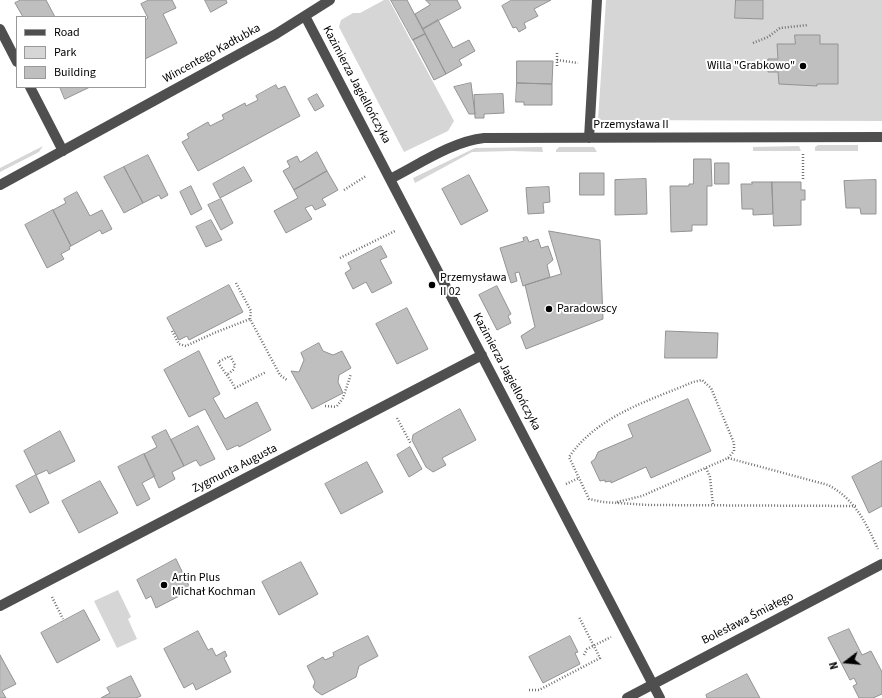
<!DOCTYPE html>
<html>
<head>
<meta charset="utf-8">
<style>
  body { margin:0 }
  #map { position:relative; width:882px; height:698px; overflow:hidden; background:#fff; font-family:"Source Sans 3",sans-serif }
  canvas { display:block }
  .legend { position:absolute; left:16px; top:16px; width:130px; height:72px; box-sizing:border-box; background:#fff; border:1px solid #999; margin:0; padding:5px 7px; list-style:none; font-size:12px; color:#000 }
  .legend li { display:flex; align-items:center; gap:8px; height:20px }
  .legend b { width:20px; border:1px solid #999 }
  .north { position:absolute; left:826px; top:642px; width:40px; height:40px; -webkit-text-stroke:3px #fff; paint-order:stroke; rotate:254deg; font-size:11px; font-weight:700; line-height:16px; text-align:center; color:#000 }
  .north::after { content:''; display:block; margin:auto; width:14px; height:18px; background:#000; clip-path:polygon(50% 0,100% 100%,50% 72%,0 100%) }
</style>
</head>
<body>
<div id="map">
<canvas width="882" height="698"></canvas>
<ul class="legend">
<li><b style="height:5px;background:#4f4f4f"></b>Road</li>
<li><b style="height:11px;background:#d6d6d6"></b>Park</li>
<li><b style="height:11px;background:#bfbfbf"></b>Building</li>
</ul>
<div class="north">N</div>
</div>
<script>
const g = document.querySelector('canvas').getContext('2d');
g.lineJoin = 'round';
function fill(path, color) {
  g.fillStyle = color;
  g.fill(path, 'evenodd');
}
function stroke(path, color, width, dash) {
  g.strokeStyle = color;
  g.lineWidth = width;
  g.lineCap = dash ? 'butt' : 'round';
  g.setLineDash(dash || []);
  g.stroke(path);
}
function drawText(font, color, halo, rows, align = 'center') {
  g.font = font + ' "Source Sans 3",sans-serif';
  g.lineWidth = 4;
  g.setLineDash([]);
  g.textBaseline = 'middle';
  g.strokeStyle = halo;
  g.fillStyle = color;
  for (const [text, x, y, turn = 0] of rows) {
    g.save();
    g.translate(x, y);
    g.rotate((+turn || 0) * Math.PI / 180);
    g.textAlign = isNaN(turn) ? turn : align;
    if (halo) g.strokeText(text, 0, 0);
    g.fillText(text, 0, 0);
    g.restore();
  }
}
const green = new Path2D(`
  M384,0h5l65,121 -6,10 -44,21 -65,-125 2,-7 12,-7h7z
  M606,0h276v121l-284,-1z
  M818,145h40v6h-43v-4z
  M43,146l-4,6 -39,20v-4z
  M799,146l2,5h-48v-4z
  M542,147l1,5 -31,-1 -40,1 -57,31 -2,-5 62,-30z
  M559,147h35l3,5h-41v-2z
  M118,590l13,27 -3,2 9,20 -20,9 -23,-47z`);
const building = new Path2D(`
  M21,0h25l9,17h-32l-8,-14z
  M149,0h23l4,8 -13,6 14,29 -32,16v-39l3,-2 -7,-14z
  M205,0h21l1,3 -16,9z
  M391,0h16l18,34 -12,6z
  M426,0h31l4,8 -38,21 -8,-15 15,-9z
  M512,0h39l-17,9 4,7 -14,7 2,5 -7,4 -3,-5 -3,1 -11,-22z
  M736,0h27v19l-28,-1z
  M438,20l15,28 16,-8 6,11 -16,9 3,5 -16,9 -23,-45z
  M425,34l21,40 -12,6 -21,-40z
  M795,35h25v9h18v40h-21v2l-38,-2 -1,-12h-10v-13h10l-1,-15h18z
  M517,61h36l-1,23 -35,-1z
  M471,83l4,31h-6l-15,-27z
  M517,83l35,1v21h-28v-3h-8z
  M276,85l2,4 7,-3 15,30 -102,55 -16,-29 7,-4 -2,-4 21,-12 2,4 14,-7 -2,-4 23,-12 1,3 12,-6 -2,-4z
  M60,87h30l-25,12z
  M317,94l7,12 -9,5 -7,-12z
  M503,94l1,19 -20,1v4h-9l-1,-23z
  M317,152l10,19 -33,19 -11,-19 7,-4 -3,-6 10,-5 3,6z
  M148,155l20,40 -7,4 -2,-4 -16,8 -19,-36z
  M694,159h17l1,27h-5v39h-15v6l-21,1 -1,-46h19v-2h4z
  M715,163h14v21h-14z
  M124,167l19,36 -19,10 -20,-36z
  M244,167l8,14 -32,17 -7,-14z
  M327,171l11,19 -16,9 4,6 -11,5 -3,-5 -7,3 7,11 -26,14 -12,-22 24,-13 -4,-8z
  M580,173h24v22h-24z
  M469,175l19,36 -27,14 -19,-36z
  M646,179l1,35 -32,1v-35z
  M876,180v34h-15l-1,-6h-14l-2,-27z
  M752,182h20l1,32 -20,1v-6h-11l-1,-25h11z
  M772,182h29v8h4v10h-4v25l-27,1z
  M191,186l11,23 -11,6 -11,-23z
  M549,187l1,15 -7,1 1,10 -16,1 -2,-26z
  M77,192l13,24 12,-6 10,19 -10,5 -2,-4 -29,16 -18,-36 13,-7 -2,-4z
  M221,199l12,24 -12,7 -13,-25z
  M53,210l18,36 -2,1 1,2 -9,5 3,5 -17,9 -22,-43z
  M211,220l11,20 -16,7 -10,-20z
  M549,231l51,9 3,79 -77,30 -5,-13 14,-9 -10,-42 36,-11z
  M527,237l2,5 9,-3 3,9 7,-2 5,14 -6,5 3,12 -27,9 -4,-14 -4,1 2,8 -6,2 -11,-35 24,-7 -1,-3z
  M381,246l6,11 -7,3 12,23 -20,10 -6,-11 -13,7 -8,-16 6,-4 -3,-6z
  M229,285l14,27 -54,28 -2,-4 -8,4 -12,-22z
  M497,286l14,28 -3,2 3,7 -14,7 -18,-35z
  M407,308l21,41 -31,15 -21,-40z
  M666,331l52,2 -1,25h-52z
  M319,343l4,8 10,4 9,-4 9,17 -12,7 -1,7 5,11 -31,16 -21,-38 8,1 5,-12 -3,-7z
  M199,351l21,43 -7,4 12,21 32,-17 14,28 -32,17 -1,-2 -11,5 -22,-41 -16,8 -25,-47z
  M688,399l23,52 -60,27 -5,-11 -35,16v-2l-6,1v-2l-5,1 -9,-19 4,-3 3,-7 35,-15 -5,-12z
  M460,409l16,31 -34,18 4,7 -13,7 -7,-5 -14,-27 1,-5z
  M198,426l17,33 -15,7 -4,-6 -12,6 -13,-26z
  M166,430l18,36 -12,6 3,7 -16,9 -15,-34 13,-7 -5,-10z
  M60,431l15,30 -26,13 -2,-4 -11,5 -12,-24z
  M410,447l12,22 -13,8 -12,-22z
  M144,454l11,22 -13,7 8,16 -13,7 -19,-39z
  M882,461v45l-13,7 -17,-36z
  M367,462l16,30 -42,22 -16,-30z
  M36,475l13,28 -19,10 -14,-27z
  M100,481l18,32 -39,20 -17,-32z
  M176,559l15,31 -35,18 -5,-12 -5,3 -9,-19z
  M301,562l17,32 -39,21 -17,-33z
  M84,610l16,30 -43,23 -16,-30z
  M849,629l13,26 9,-4 11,21v22l-9,4h-14l-6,-12 4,-2 -3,-6 -4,2 -22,-42z
  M198,631l10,19 4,-2 4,8 9,-5 2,5 -3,2 7,14 -35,18 -3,-7 -9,5 -20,-39z
  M368,636l10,20 -19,10 -3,11 -34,18 -6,-4 -3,-4 2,-5 -8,-16 16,-9 2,3 9,-4 -1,-3z
  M570,636l8,16 -3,1 5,11 -37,19 -14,-26z
  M0,655l16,29 -14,7 4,7h-6z
  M747,674l13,24h-53l-1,-3z
  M131,676l10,20 -5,2h-35l9,-5 -3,-5z`);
const path = new Path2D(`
  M753,43l15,-6 12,-9 28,-3
  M557,60l21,3
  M557,66v-14
  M803,154v27
  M344,190l22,-14
  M340,258l55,-27
  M236,283l15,28 -1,8
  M172,331l7,13 7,2 28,-13 36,-14 30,56 7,5
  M228,374l5,-4 2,-5 -5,-9 -12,6c5,9 12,16 17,26l31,-16
  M325,406l12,1
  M337,406l6,-8 8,-24
  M397,418l14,26
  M728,458l100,27c27,14 38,38 50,64
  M706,468l4,9 3,28
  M566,484l13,-6
  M617,502l25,-6 86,-38 6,-7v-8l-23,-55 -9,-8 -9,2c-44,19 -95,33 -124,75l20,42 14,3 45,3 208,1
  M52,597l11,22
  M584,655l3,-6 24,-12
  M529,690h10l61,-32 -21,-41`);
const minor = new Path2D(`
  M305,16l355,682
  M0,29l17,33
  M30,87l33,64
  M589,138l8,-138
  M390,179c28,-14 63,-38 94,-41l398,-1
  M0,185l276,-151 54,-34
  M0,606l482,-251
  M627,698l255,-134`);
const markers = [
  [803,66,4,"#000"],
  [432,285,4,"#000"],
  [549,309,4,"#000"],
  [164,585,4,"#000"]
];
const streetNames = [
  ["Wincentego Kadłubka",212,54,-29],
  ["Kazimierza Jagiellończyka",356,85,62],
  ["Przemysława II",631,125],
  ["Kazimierza Jagiellończyka",506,372,62],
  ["Zygmunta Augusta",235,469,-27],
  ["Bolesława Śmiałego",748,619,-27]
];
const poiNames = [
  ["Willa \"Grabkowo\"",795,66,"right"],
  ["Przemysława",440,278],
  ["II 02",440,292],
  ["Paradowscy",557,309],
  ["Artin Plus",172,578],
  ["Michał Kochman",172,592]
];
fill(green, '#d6d6d6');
fill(building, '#bfbfbf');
stroke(building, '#939393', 1);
stroke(path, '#717171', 2.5, [1, 2]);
stroke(minor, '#4f4f4f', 10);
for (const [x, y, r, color] of markers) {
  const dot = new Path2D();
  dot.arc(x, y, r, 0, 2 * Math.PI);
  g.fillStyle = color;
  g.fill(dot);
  stroke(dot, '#fff', 1.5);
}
drawText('12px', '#000', '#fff', streetNames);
drawText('12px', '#000', '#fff', poiNames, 'left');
</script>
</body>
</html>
